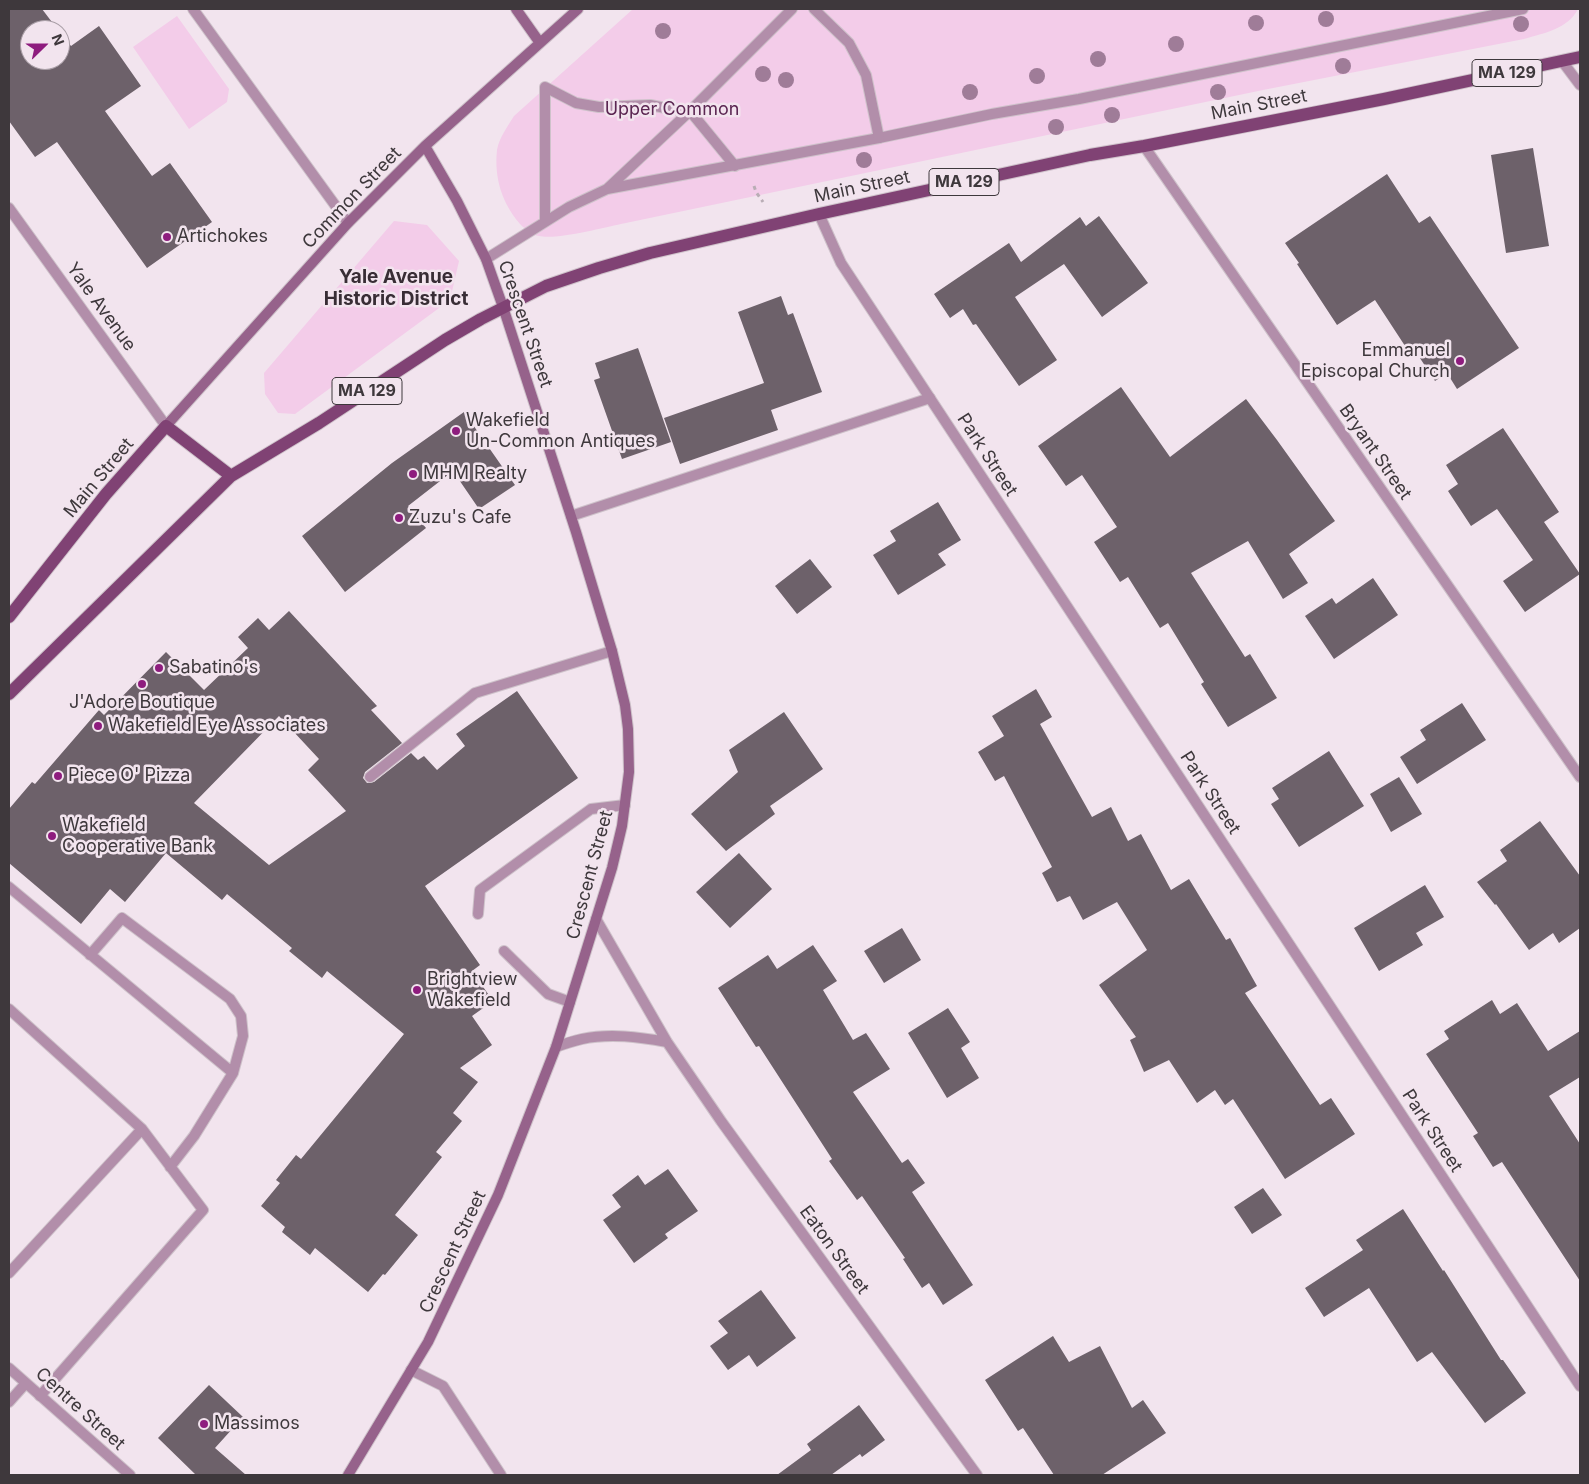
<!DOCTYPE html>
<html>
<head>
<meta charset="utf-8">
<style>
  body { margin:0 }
  #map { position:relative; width:1589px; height:1484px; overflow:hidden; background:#f2e4ee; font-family:Inter,sans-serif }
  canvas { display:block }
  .frame { position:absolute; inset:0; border:10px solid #3e383c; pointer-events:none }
  .north { position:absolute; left:20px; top:20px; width:50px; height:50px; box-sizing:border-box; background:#f2e4ee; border:1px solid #aa9fa7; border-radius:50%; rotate:68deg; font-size:14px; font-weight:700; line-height:20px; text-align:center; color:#3e383c }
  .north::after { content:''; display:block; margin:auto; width:18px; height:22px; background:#8e1c7e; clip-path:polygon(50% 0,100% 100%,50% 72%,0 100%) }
</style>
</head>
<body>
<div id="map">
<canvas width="1589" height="1484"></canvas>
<div class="frame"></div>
<div class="north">N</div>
</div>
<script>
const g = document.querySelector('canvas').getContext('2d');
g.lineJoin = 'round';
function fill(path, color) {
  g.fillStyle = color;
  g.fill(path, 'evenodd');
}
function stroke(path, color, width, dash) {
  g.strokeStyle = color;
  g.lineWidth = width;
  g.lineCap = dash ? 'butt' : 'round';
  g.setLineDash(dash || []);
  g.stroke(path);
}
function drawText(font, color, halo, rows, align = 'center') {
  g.font = font + ' Inter,sans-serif';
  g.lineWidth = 5;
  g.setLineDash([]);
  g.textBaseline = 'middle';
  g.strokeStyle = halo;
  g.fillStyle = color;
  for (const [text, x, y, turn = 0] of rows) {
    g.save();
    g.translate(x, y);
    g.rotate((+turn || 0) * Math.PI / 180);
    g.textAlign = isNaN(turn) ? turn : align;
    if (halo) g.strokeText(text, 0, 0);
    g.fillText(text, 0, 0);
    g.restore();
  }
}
const green = new Path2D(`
  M633,9h945c-10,20 -34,24 -54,30l-261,51 -642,134c-19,4 -65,16 -82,12 -7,-1 -14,-7 -19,-12 -18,-21 -26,-46 -23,-74 2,-12 11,-24 17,-34z
  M177,16l52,73 -2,13 -38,27 -56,-82z
  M394,221l33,4 32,36 -9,39 -155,114 -17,-1 -13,-19 -1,-21z`);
const building = new Path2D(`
  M9,9h33l16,21h-28v30h30v-28l11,14 28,-20 42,60 -36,25 47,65 18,-13 42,59 -65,46 -90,-126 -22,15 -26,-36z
  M1533,148l16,98 -43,7 -15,-98z
  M1387,174l32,49 11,-7 89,132 -62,41 -10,-16 -12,8 -23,-35 -5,3 -32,-49 -38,25 -40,-61 2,-1 -14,-20z
  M1099,216l49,67 -46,34 -38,-53 -49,33 42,63 -38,26 -43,-62 -3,1 -10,-16 -13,9 -16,-24 75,-51 12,19 59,-45 6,9z
  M781,296l7,19 5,-2 29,79 -51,18 7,20 -98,34 -16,-46 100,-35 -26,-71z
  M638,348l33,94 -49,17 -28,-79 6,-2 -5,-15z
  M1121,387l49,70 76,-58 31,41 58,81 -46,33 19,29 -25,16 -35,-58 -57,32 54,84 5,-3 27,44 -49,29 -27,-43 3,-2 -36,-59 -8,5 -32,-51 -8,5 -26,-40 23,-15 -35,-52 -16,11 -28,-40z
  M464,412l51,73 -36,24 -26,-38 -45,35 18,22 -81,64 -43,-56 90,-73z
  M1503,428l56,84 -15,10 36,52 -55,38 -22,-31 30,-21 -36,-51 -26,17 -23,-35 10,-7 -12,-19z
  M938,502l23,38 -23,14 8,11 -48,30 -25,-40 23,-14 -6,-10z
  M810,559l22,28 -35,27 -22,-28z
  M1373,578l25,37 -64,44 -29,-43 27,-18 4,6z
  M289,611l88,95 -6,4 31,33 -37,29 -2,6 4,5 7,-1 37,-29 7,7 6,-4 13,14 28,-24 -9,-12 61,-43 61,87 -153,108 55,79 -8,6 21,30 -21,15 20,29 -32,23 18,14 -25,31 9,8 -26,31 6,5 -47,58 23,20 -33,40 -2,-1 -15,18 -53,-44 -5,7 -28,-23 3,-5 -24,-21 19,-23 -4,-3 20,-25 5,4 103,-125 -77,-63 -5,7 -33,-27 3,-3 -65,-54 -5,6 -56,-47 -41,49 -15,-13 -29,35 -72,-61v-54l23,-27 3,2 64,-74 5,5 62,-63 38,38 44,-42 -10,-11 20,-19 11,12zM279,716l40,43 -11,11 38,41 -77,54 -75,-62z
  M1036,689l16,28 -12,7 52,93 19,-10 17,34 13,-7 30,56 18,-11 37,61 4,-2 27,48 -12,7 75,112 11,-7 24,36 -70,45 -52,-80 -8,6 -10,-15 -18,13 -28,-43 -25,12 -14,-32 6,-3 -37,-52 48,-35 -30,-48 -34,18 -13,-24 -13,6 -15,-29 10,-6 -48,-91 -9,5 -17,-29 26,-16 -12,-20z
  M1462,703l24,37 -69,44 -17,-27 26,-17 -6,-10z
  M784,712l39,57 -53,37 5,8 -49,37 -35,-37 47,-42 -9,-22z
  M1329,751l35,55 -65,41 -28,-43 8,-5 -7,-11z
  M1399,777l23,37 -31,18 -21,-38z
  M1540,821l40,55v52l-21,15 -6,-10 -24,17 -33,-46 -1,1 -18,-23 30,-21 -7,-11z
  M739,853l33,36 -42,39 -34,-36z
  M1425,885l19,32 -28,16 7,12 -44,26 -25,-43z
  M902,928l19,32 -37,23 -20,-32z
  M813,945l24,36 -14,9 30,50 13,-7 24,36 -37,23 49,71 6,-4 17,24 -13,9 61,93 -30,20 -14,-22 -7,5 -19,-29 2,-1 -43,-62 -5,4 -28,-39 3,-2 -73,-113 -3,1 -38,-59 50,-33 9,14z
  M1492,1000l8,14 17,-11 31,48 32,-20v46l-31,19 31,48v137l-78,-119 -9,5 -20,-31 5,-3 -52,-79 23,-15 -5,-8z
  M948,1008l22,34 -9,6 18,30 -32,20 -39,-65z
  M668,1169l30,42 -33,23 3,4 -34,25 -31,-43 18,-13 -9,-12 26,-20 7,10z
  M1263,1188l19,27 -30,19 -18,-27z
  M1403,1209l40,62 1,-1 57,90h2l23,33 -41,30 -53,-71 -15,10 -48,-74 -45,29 -19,-29 58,-38 -7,-10z
  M761,1290l35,48 -39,29 -8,-12 -21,15 -18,-24 18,-13 -10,-12z
  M1053,1336l16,26 31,-16 32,62 11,-8 23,33 -64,42h-48l-31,-47 -5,3 -33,-51z
  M209,1385l34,32 -28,31 31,27h-50l-38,-37z
  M859,1405l26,35 -23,17 -2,-3 -29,21h-54l34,-25 -4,-6z`);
const path = new Path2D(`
  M754,186l2,6 7,10`);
const lane = new Path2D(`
  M193,9l155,214
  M607,189l83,-78 102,-102
  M545,222v-135l31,16 23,4 51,-2 21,4 19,2 45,55
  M486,259l83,-52 38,-18 272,-51 113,-24 87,-15 444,-90
  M571,516l359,-118
  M370,777l105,-84 137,-42
  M9,887l224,186 -39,63 -24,31
  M478,914l2,-24 111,-81 34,-4
  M504,951l44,43 22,8
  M90,955l32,-37 108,81 11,17 2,20 -10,37
  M9,1009l133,120 61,81 -163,186
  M9,1273l133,-144
  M411,1370l32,16 58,89`);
const street = new Path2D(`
  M814,9l35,34 17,32 13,63
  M1562,61l18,24
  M1144,146l436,631
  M9,208l157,218
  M819,214l22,49 739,1123
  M596,919l71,123 54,79 256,354
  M556,1047c8,-3 17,-6 26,-8 28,-6 57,-2 85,3
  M9,1368l121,107
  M9,1402l17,-19`);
const secondary = new Path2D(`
  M516,9l24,34
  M166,426l182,-203 77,-77 153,-137
  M348,1475l80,-133 70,-147 58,-148 56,-179 10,-42 7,-54 -1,-43 -3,-24 -13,-54 -36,-119 -73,-225 -17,-48 -29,-58 -32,-55`);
const primary = new Path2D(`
  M9,617l97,-123 60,-68 65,50
  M9,694l222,-218 88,-53 126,-83 36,-21 65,-33 53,-18 51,-15 169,-39 271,-59 54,-9 240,-47 196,-42`);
const trees = [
  [1326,19],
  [1256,23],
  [1521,24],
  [663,31],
  [1176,44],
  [1098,59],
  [1343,66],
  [763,74],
  [1037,76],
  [786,80],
  [970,92],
  [1218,92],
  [1112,115],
  [1056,127],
  [864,160]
];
const markers = [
  [167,237,5,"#8e1c7e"],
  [1460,361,5,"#8e1c7e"],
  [456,431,5,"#8e1c7e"],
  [413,474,5,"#8e1c7e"],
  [399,518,5,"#8e1c7e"],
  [159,668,5,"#8e1c7e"],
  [142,684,5,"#8e1c7e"],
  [98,726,5,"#8e1c7e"],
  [58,776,5,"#8e1c7e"],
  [52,836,5,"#8e1c7e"],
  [417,990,5,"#8e1c7e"],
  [204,1424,5,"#8e1c7e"]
];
const shields = [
  [1507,73,70],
  [964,182,70],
  [367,391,70]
];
const shieldNames = [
  ["MA 129",1507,73],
  ["MA 129",964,182],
  ["MA 129",367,391]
];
const streetNames = [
  ["Main Street",1259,105,-11],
  ["Main Street",862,187,-12],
  ["Common Street",352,198,-46],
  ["Yale Avenue",101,307,54],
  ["Crescent Street",525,324,71],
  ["Bryant Street",1375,452,55],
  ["Park Street",987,455,57],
  ["Main Street",99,478,-50],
  ["Park Street",1210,793,57],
  ["Crescent Street",590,875,-75],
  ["Park Street",1432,1131,57],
  ["Eaton Street",834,1250,54],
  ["Crescent Street",453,1252,-65],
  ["Centre Street",80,1409,42]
];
const parkNames = [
  ["Upper Common",672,110]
];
const poiNames = [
  ["Artichokes",177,237],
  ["Emmanuel",1450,351,"right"],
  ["Episcopal Church",1450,372,"right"],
  ["Wakefield",466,421],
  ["Un-Common Antiques",466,442],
  ["MHM Realty",423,474],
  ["Zuzu's Cafe",409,518],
  ["Sabatino's",169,668],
  ["J'Adore Boutique",142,703,"center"],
  ["Wakefield Eye Associates",108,726],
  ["Piece O' Pizza",68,776],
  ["Wakefield",62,826],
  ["Cooperative Bank",62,847],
  ["Brightview",427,980],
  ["Wakefield",427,1001],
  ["Massimos",214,1424]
];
const neighbourhoodNames = [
  ["Yale Avenue",396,277],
  ["Historic District",396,299]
];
fill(green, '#f3cce9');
fill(building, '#6d616a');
stroke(lane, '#cec2ca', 12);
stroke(street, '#cec2ca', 12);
stroke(secondary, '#cec2ca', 12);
stroke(primary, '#cec2ca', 14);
stroke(path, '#b9adb5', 3, [4, 4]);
stroke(lane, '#b28eaa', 10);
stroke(street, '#b28eaa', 10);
stroke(secondary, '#96628b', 10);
stroke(primary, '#804274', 12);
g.fillStyle = '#9f7c98';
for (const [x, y] of trees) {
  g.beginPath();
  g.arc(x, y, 8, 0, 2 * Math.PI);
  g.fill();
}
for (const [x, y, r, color] of markers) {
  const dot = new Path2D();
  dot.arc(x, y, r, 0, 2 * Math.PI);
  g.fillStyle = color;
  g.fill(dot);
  stroke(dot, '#f2e4ee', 2);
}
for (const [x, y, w] of shields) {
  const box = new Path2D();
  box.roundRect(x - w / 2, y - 13.5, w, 27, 4);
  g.fillStyle = '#f2e4ee';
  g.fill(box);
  stroke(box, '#3e383c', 1);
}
drawText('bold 16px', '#3e383c', null, shieldNames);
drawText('18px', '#3e383c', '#f2e4ee', streetNames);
drawText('18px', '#5b2652', '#f2e4ee', parkNames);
drawText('18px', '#3e383c', '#f2e4ee', poiNames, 'left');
drawText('bold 19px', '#382d35', '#f2e4ee', neighbourhoodNames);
</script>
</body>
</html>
